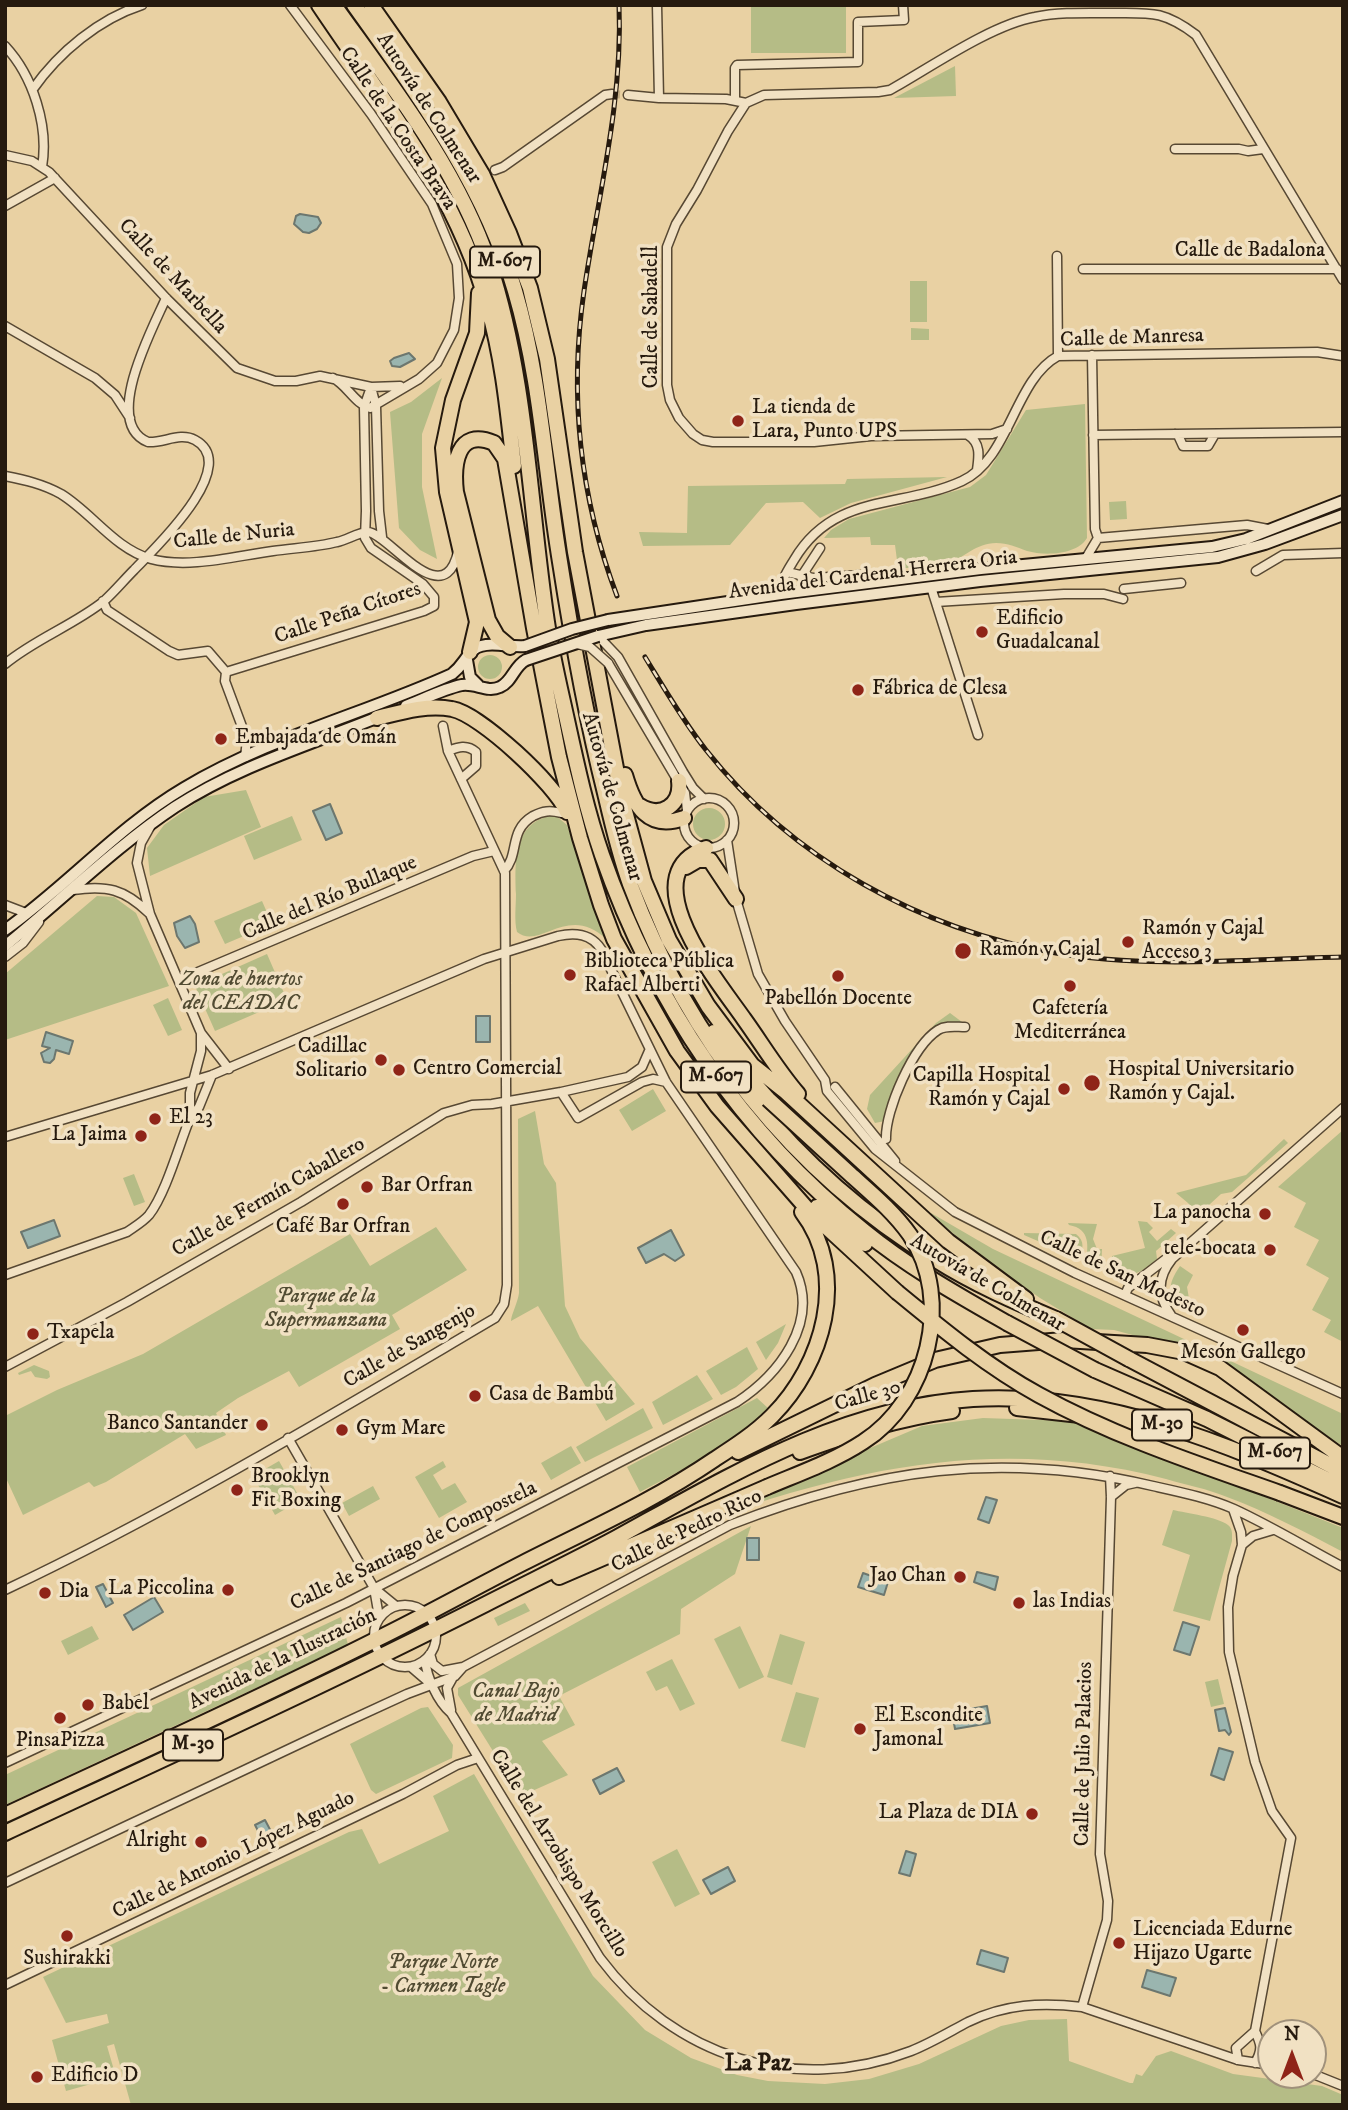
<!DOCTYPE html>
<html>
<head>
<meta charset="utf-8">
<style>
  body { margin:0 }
  #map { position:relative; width:1348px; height:2110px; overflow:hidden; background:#e9d1a3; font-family:"IM FELL DW Pica",serif }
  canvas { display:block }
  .frame { position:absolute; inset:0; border:7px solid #261a0e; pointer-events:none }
  .north { position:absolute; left:1257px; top:2019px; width:70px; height:70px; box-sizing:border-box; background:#f1e1c3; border:2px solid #a0917b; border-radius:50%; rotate:0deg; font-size:19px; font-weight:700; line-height:28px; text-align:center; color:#261a0e }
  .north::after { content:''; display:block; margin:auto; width:24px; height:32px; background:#8f2418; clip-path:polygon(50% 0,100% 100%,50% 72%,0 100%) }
</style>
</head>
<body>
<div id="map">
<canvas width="1348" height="2110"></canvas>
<div class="frame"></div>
<div class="north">N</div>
</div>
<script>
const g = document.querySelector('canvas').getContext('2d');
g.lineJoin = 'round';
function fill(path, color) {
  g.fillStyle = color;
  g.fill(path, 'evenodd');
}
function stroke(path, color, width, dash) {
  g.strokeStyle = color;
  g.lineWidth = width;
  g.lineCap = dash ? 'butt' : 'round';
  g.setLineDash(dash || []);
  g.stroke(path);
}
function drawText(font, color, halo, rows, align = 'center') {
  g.font = font + ' "IM FELL DW Pica",serif';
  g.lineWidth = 7;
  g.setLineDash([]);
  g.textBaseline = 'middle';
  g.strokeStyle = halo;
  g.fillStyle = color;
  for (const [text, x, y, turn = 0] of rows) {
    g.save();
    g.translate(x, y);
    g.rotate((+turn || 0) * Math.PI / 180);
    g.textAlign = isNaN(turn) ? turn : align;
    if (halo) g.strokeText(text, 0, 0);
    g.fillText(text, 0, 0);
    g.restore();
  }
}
const green = new Path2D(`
  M751,5h95v48h-95z
  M955,66l1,30 -62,2z
  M910,281h17v41h-17z
  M911,328l18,1v11h-18z
  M442,378l-20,56v53l15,72 -17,-9 -21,-22 -9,-116 21,-10z
  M1085,404l2,134c-10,17 -42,18 -60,13 -11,-4 -19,-8 -31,-8 -20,0 -32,15 -49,21 -16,5 -33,4 -49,4l-3,-23h-24l-1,-8 -46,1 7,-8 18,-11 121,-32 16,-12 40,-65z
  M947,477l-96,26 -31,15 -17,-16 -37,1 -36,42 -87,1 -4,-14 48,1 1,-47 157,-2 2,-5z
  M1126,501l1,18 -17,1 -1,-18z
  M478 667a12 12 0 1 1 24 0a12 12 0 1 1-24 0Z
  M246,790l15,37 -111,49 -3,-28 17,-23 40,-28z
  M693 824a16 16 0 1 1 32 0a16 16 0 1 1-32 0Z
  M555,815l12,10 40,115c-39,-38 -67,11 -90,-8 -3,-12 -1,-26 -1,-38 -1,-34 -3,-73 39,-79z
  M292,816l10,24 -48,20 -10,-24z
  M97,896l17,1 22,16 33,73 -164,54v-66z
  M262,901l10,23 -47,20 -11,-23z
  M267,954l20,46 -72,31 -20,-45z
  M168,998l14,32 -14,6 -15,-31z
  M950,1013l12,9c-49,2 -66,60 -77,99l-10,2 -8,-14 3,-14 66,-72z
  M653,1089l13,22 -34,20 -13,-21z
  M535,1111l9,53 12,19 9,123 15,32 55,66 -29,17 -68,-115 -27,15c0,-6 7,-19 8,-28l-1,-174z
  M1343,1130v212l-19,-10 7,-12 -19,-10 17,-32 -23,-13 13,-25 -25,-13 12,-24 -28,-16z
  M1284,1139l4,4 -56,49 -11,2 -23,21 -10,-12 -12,-10 70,-18z
  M134,1174l11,28 -11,4 -11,-28z
  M931,1213l62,36 350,165v32l-166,-99 -63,-17 -23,-1 -51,-31 -50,-35 -61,-49z
  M1138,1221l9,1 6,6 -4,4 8,9 14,-12 5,4 -20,18 1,8c-13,12 -26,20 -45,16v-19l33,-8z
  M1068,1223l29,1 -4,15 4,10h5l-1,21 -15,-7c2,-17 5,-34 -17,-38z
  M436,1227l31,43 -75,45 8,14 -101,58 -10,-16 -51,27 -22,15 10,22 -30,14 -11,-15 -79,48 -12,5 -5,-5 -66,33 -18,-39v-60l52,-26 86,-36 207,-120 20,32z
  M1024,1233l52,1c9,7 8,16 1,24l-53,-23z
  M1180,1266l13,9 -6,12 4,23 -1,1c-24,-10 -24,-25 -10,-45z
  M786,1324l-8,19 -12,17 -10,-18z
  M747,1347l11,22 -22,18 -15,8 -15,-24z
  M34,1365l15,6 1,6 -3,2 -12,-2 -4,-6 -12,4 -1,-2z
  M697,1375l16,24 -50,26 -11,-23z
  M757,1398l12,11c-37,36 -83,59 -129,83l-13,-25z
  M643,1408l10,20 -68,34 -9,-15z
  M983,1418l88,3 82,21 -3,9 193,77v24c-38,-20 -76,-40 -116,-55 -19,-8 -41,-12 -61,-18 -159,-41 -298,-15 -450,38l-1,-3 207,-88z
  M571,1446l10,17 -30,17 -10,-17z
  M279,1461l22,39 -26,15 -22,-39z
  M443,1461l3,6 -13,8 9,15 13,-7 12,19 -28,16 -24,-41z
  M373,1486l7,13 -31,17 -7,-13z
  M1173,1510c13,3 45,7 55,15 5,4 4,10 4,16l-22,80 -37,-10 17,-56 -28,-10z
  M751,1526l-16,48 -54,35 -1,25 -121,62 16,29 -33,16 26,34 -47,21 -63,-101v-7z
  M525,1603l5,8 -32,15 -4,-8z
  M341,1617l7,28 -343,160v-30z
  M92,1626l7,13 -31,16 -7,-14z
  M740,1626l24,51 -25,12 -25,-50z
  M780,1634l25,8 -13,43 -25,-8z
  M672,1659l23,45 -15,7 -13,-25 -11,5 -10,-19z
  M1218,1679l6,25 -13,3 -6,-25z
  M796,1692l23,6 -14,50 -24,-7z
  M428,1707l25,38 -1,13 -76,36 -5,-4 -21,-46 71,-36z
  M474,1774l119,202 52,54 46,28 46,17 31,6 57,3 44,-5 50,-15 82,-38 28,-6 38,-1 2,42 61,22h3l3,-9 6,2 14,-20 15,-5 62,23 89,12 21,9v10h-1212l-17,-61 -7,2 9,31 -50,14 -14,-51 57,-17 -2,-9 -41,9 -23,-46 306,-145 13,-3 17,35 70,-33 -16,-35z
  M677,1849l23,45 -25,13 -23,-45z`);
const water = new Path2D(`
  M300,214l18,3 3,6 -4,6 -8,4 -6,-1 -9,-8 2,-8z
  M409,353l6,6 -15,8 -8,-1 -2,-5 4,-3z
  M330,804l12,29 -16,7 -13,-29z
  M190,916l5,8 4,18 -14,6 -8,-12 -3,-13z
  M476,1016h14v26h-14z
  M46,1032l27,9 -4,13 -13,-4 -2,9 -4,4 -6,-1 -3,-9 9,-5 -8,-2z
  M54,1220l6,16 -32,12 -7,-16z
  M671,1230l13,25 -9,6 -11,-7 -18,9 -8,-15z
  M986,1497l11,3 -8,23 -11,-4z
  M747,1538h12v22h-12z
  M977,1572l21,5 -3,13 -21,-8z
  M863,1573l25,9 -4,13 -26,-8z
  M103,1584l10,19 -7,4 -10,-20z
  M154,1597l9,15 -30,18 -9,-15z
  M1183,1622l16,5 -9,28 -16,-5z
  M987,1706l3,17 -35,6 -3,-17z
  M1225,1708l6,24 -2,3 -4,-5 -6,1 -4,-21z
  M1219,1748l14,4 -9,28 -13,-5z
  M617,1768l7,13 -24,13 -7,-14z
  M265,1820l10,19 -10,5 -10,-19z
  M906,1851l10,3 -6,22 -11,-3z
  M728,1867l7,14 -24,13 -8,-14z
  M981,1950l27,8 -4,14 -27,-8z
  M1147,1970l29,8 -6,18 -28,-9z`);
const streetTunnel = new Path2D(`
  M612,94l16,1`);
const street = new Path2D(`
  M290,5l81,109 61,90 25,60 2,34 -5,32 -17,33 -18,16 -49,29c-15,-4 -23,-23 -37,-30
  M657,5l2,93
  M5,46c28,30 44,80 37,121
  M33,89c26,-37 66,-70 109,-84
  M628,95l31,3 67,1 20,4 18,-8 114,-3 12,-2c41,-23 101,-65 145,-73 24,-5 50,-4 75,-4 40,0 53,-3 86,22l147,245
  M735,100v-32l2,-3 121,-3v-40l46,-2 -1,-15
  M746,103l-18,28 -31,59 -21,34 -9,23v138l3,15 9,18 14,16 9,6 11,2h101l57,-6 121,-2 15,-5
  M1175,149h64l9,2 15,-2
  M5,155l27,6 17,11 117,126 71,70 38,13h21l24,-5 51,11 29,-1
  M495,170l8,-3 102,-72 7,-1
  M5,206l50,-28
  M1057,256l1,100
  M1083,269h254
  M5,326l90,52 20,17 15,23
  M371,387l5,19 3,105 3,26
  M1175,434l3,1 5,11h25l7,-12
  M968,435c13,8 11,21 9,35
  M1093,435l250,-3
  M5,476c20,4 38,8 56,18 31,19 54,55 90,65 38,10 84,-3 122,-8 21,-3 44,-4 64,-9 10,-2 20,-9 30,-10 19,-2 76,84 91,20
  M1098,538l149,-13 21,4
  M1086,558l12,-20 -3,-9 -3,-174
  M1256,571l27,-16 60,-2
  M787,572l26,6 50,-3
  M801,577l19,-29
  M931,587l47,148
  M1124,589l57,-6
  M781,594c-1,-13 7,-24 13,-34 40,-68 107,-51 168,-79 48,-22 52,-101 96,-125l259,-4 26,4
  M103,601l4,9 62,41 9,4 30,-4 18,21 -1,9 22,59 -2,17
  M936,602l128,-8h40l19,5
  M598,636l20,21 65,115 10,16 11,11
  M608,663l77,130 2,17
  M5,664c30,-25 69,-39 99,-63 11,-10 20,-21 30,-31 18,-19 109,-104 61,-130 -15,-8 -31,3 -47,2 -47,-19 5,-114 18,-144
  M226,672l198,-61 10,-5v-9l-11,-13 -52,-36 -6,-10 1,-27 -2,-104 7,-20
  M448,751c10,-4 19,-7 28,1v14l-15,13
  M684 823a25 25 0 1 1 50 0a25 25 0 1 1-50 0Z
  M150,827l-9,16 -4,20 13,51 51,119 28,36
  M727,840l9,59 22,75 27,47 40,59 2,11 48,58 80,63 120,61 268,121
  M504,871c16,-17 4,-40 29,-55 10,-5 17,-6 28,-3
  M73,890c34,-5 51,-1 76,23
  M5,905l21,8
  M5,957l18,-14 16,-21
  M179,980l294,-124 21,-5
  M835,1087l60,74
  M561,1092l17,26 64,-36 11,-3 13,3
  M190,1118v-25l11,-42v-18
  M5,1137l207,-62 272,-116 74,-23c18,-4 33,-2 43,13l65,133 130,190c23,52 -18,103 -59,130l-391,201 -341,160
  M886,1139c-1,-29 27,-93 52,-109 8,-5 18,-3 27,-3
  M5,1275l122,-43c7,-5 16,-10 22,-17 17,-22 30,-70 41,-97l9,-11 13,-32
  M1125,1295l3,-7 43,-33
  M1171,1315c-14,-19 -14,-37 1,-56l171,-151
  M5,1367l122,-65 174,-100 143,-89 28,-8 20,-1 69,-12 67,-15 14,-10 7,-16
  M288,1438l86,150 5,29
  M1111,1497l15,-12 9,-2
  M1233,1509l8,23 1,13 -9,31 -5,31 1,45 26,110 17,49 19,27 -36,193
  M1242,1545l11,-9 20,-6
  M374,1588l22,18
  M5,1590c169,-80 329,-177 490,-272l9,-14 3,-19 -2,-412 -57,-122 -5,-25
  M374 1636a31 31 0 1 1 62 0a31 31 0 1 1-62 0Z
  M430,1654l3,10 9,7 21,-4 267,-142c143,-56 272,-75 423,-39 27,6 56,12 81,23 37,17 73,39 109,58
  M425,1660c2,17 12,41 26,53l149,245c74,99 194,138 311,93 20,-8 38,-19 57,-29 37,-18 74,-20 114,-15l156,53 33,5
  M411,1667l21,18
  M451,1710l-4,-22 5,-9
  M5,1883l339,-160 63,-29 48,-18 8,-9
  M5,1985l398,-191 54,-29 21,-7
  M1082,2007l25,-87 1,-19 -8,-47 11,-357 -1,-21
  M1255,2031c6,13 8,18 0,32
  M1238,2060l-2,-12 19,-17
  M1313,2074l30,12`);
const secondary = new Path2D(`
  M608,620l173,-26 200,-25 231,-22 34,-8 97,-38
  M598,636l48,-11 150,-21 184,-23 238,-24 47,-13 78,-29
  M467,660l3,17 8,8
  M406,706c18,-7 37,-17 56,-21 14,-2 25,8 38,2 12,-5 14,-21 26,-27
  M5,930c62,-44 113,-103 179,-142 83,-50 180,-74 268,-114 10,-8 11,-13 18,-21 12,-15 38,-5 55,-7
  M5,946c57,-46 110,-99 170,-139 63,-41 137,-63 206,-91`);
const highway = new Path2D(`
  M319,5c65,97 138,188 169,302 15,52 20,106 26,159
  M334,5c58,81 123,163 155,258 38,116 40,239 58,359 5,33 13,66 20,98 10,46 20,92 35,135 52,148 139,278 262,376 44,36 94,64 143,92
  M354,5c64,90 130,178 161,286 26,88 30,181 45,271 12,77 26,155 45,231 7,30 14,61 25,91 59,157 162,288 306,376 38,24 79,42 120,59
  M371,5l68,97 43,72 27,59 21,55 17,71 28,193 47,248 22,81 25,59 39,66 44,59 34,27 162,149 78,58
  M510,647l-13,-11 -9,-16 -32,-128c-3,-26 0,-65 38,-49l11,16 29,169 25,129 21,81 21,67 13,34 63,112 40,55 92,105 88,81
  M470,652l7,-30 -30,-130 -4,-44 10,-48 24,-67 2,-40
  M377,718c24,-6 51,-14 75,-9 28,5 104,76 115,103
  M625,775c9,31 23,56 59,43
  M640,806c21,13 42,-1 39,-25
  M706,848c-77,27 13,135 38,171 18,25 34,52 54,75
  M686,867l12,-7h12l26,39
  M714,1032l23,32 31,35
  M817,1207l48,37
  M1129,1359l214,113
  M1095,1370l112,49 131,66
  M1017,1408l63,7 62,14
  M738,1452l137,-67 60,-25 65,-15 64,-5 83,5 37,7 36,16 123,90
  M800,1452c50,-18 99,-34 152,-41
  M1280,1493l63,24
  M559,1577l208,-90
  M5,1815c124,-58 249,-114 372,-176 49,-24 97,-51 146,-76 65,-33 132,-63 192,-104 20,-13 40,-26 57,-43 51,-51 78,-141 30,-204
  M5,1833c161,-75 323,-149 481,-229 43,-22 87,-43 130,-66 113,-62 225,-131 357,-139 131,-8 253,45 370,97`);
const rail = new Path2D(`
  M617,596c-37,-98 -48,-202 -33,-305 14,-95 39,-189 35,-286
  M645,657c19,31 38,64 61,93 86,109 215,180 350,203 94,16 193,6 287,4`);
const streetBridge = new Path2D(`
  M577,644l13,3 18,16`);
const secondaryBridge = new Path2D(`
  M525,646l47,-17 36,-9
  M526,660l72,-24`);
const highwayBridge = new Path2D(`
  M897,1292c45,37 91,75 142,103 76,42 159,69 241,98
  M1056,1319l73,40
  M1007,1323l88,47
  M767,1487c33,-14 67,-26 96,-45 65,-41 91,-142 47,-207 -17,-24 -39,-42 -60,-61 -27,-25 -55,-50 -82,-75`);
const markers = [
  [738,421,7,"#8f2418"],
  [982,632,7,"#8f2418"],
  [858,690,7,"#8f2418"],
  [221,739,7,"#8f2418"],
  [1128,942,7,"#8f2418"],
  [963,951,9,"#8f2418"],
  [570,975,7,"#8f2418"],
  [838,976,7,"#8f2418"],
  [1070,986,7,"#8f2418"],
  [381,1060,7,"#8f2418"],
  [399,1070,7,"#8f2418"],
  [1092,1083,9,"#8f2418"],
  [1064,1089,7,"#8f2418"],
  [155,1119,7,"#8f2418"],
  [141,1136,7,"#8f2418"],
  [367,1187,7,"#8f2418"],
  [343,1204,7,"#8f2418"],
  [1265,1214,7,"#8f2418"],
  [1270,1250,7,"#8f2418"],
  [1243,1330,7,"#8f2418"],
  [33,1334,7,"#8f2418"],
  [475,1396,7,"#8f2418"],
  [262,1425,7,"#8f2418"],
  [342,1430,7,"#8f2418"],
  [237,1490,7,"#8f2418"],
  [960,1577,7,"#8f2418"],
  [228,1590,7,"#8f2418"],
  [45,1593,7,"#8f2418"],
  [1019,1603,7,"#8f2418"],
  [88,1705,7,"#8f2418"],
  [60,1718,7,"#8f2418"],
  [860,1729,7,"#8f2418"],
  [1032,1814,7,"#8f2418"],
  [201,1842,7,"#8f2418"],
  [67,1936,7,"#8f2418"],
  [1119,1943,7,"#8f2418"],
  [37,2077,7,"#8f2418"]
];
const shields = [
  [505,262,70],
  [716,1077,70],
  [1162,1425,60],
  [1275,1453,70],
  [193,1745,60]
];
const shieldNames = [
  ["M-607",505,262],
  ["M-607",716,1077],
  ["M-30",1162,1425],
  ["M-607",1275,1453],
  ["M-30",193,1745]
];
const streetNames = [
  ["Autovía de Colmenar",428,109,57],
  ["Calle de la Costa Brava",397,129,56],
  ["Calle de Badalona",1250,252],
  ["Calle de Marbella",172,277,47],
  ["Calle de Sabadell",653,317,-90],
  ["Calle de Manresa",1132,339,-2],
  ["Calle de Nuria",234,537,-6],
  ["Avenida del Cardenal Herrera Oria",873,576,-7],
  ["Calle Peña Cítores",348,614,-19],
  ["Autovía de Colmenar",611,797,74],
  ["Calle del Río Bullaque",330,899,-23],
  ["Calle de Fermín Caballero",269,1198,-30],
  ["Calle de San Modesto",1122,1275,25],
  ["Autovía de Colmenar",987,1284,30],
  ["Calle de Sangenjo",410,1347,-30],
  ["Calle 30",868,1397,-16],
  ["Calle de Pedro Rico",687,1532,-26],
  ["Calle de Santiago de Compostela",414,1547,-26],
  ["Avenida de la Ilustración",283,1660,-26],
  ["Calle de Julio Palacios",1085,1754,-89],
  ["Calle del Arzobispo Morcillo",558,1854,58],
  ["Calle de Antonio López Aguado",234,1856,-26]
];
const poiNames = [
  ["La tienda de",752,409],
  ["Lara, Punto UPS",752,433],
  ["Edificio",996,620],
  ["Guadalcanal",996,644],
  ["Fábrica de Clesa",872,690],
  ["Embajada de Omán",235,739],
  ["Ramón y Cajal",1142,930],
  ["Acceso 3",1142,954],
  ["Ramón y Cajal",979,951],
  ["Biblioteca Pública",584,963],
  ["Rafael Alberti",584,987],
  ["Pabellón Docente",838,1000,"center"],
  ["Cafetería",1070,1010,"center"],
  ["Mediterránea",1070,1034,"center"],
  ["Cadillac",367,1048,"right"],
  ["Solitario",367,1072,"right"],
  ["Centro Comercial",413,1070],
  ["Hospital Universitario",1108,1071],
  ["Ramón y Cajal.",1108,1095],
  ["Capilla Hospital",1050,1077,"right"],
  ["Ramón y Cajal",1050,1101,"right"],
  ["El 23",169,1119],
  ["La Jaima",127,1136,"right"],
  ["Bar Orfran",381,1187],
  ["La panocha",1251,1214,"right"],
  ["Café Bar Orfran",343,1228,"center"],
  ["tele-bocata",1256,1250,"right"],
  ["Txapela",47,1334],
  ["Mesón Gallego",1243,1354,"center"],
  ["Casa de Bambú",489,1396],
  ["Banco Santander",248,1425,"right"],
  ["Gym Mare",356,1430],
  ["Brooklyn",251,1478],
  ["Fit Boxing",251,1502],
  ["Jao Chan",946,1577,"right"],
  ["La Piccolina",214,1590,"right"],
  ["Dia",59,1593],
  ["las Indias",1033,1603],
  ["Babel",102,1705],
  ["El Escondite",874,1717],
  ["Jamonal",874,1741],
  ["PinsaPizza",60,1742,"center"],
  ["La Plaza de DIA",1018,1814,"right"],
  ["Alright",187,1842,"right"],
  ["Licenciada Edurne",1133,1931],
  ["Hijazo Ugarte",1133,1955],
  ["Sushirakki",67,1960,"center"],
  ["Edificio D",51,2077]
];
const parkNames = [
  ["Zona de huertos",241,981],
  ["del CEADAC",241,1005],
  ["Parque de la",326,1298],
  ["Supermanzana",326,1322],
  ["Canal Bajo",516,1693],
  ["de Madrid",516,1717],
  ["Parque Norte",443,1964],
  ["- Carmen Tagle",443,1988]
];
const quarterNames = [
  ["La Paz",758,2065]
];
fill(green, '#b5bc86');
fill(water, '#9ab5af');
stroke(water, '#6c776f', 2);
stroke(streetTunnel, '#c2ac85', 8, [8, 4]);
stroke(street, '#574833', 11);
stroke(secondary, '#261a0e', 14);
stroke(highway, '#261a0e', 18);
stroke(street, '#f1e1c3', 8);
stroke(secondary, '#f1e1c3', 10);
stroke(highway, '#e9d1a3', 14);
stroke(rail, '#261a0e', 5);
stroke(rail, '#f1e1c3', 2.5, [8]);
stroke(streetBridge, '#574833', 11, []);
stroke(secondaryBridge, '#261a0e', 14, []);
stroke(highwayBridge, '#261a0e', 18, []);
stroke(streetBridge, '#f1e1c3', 8);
stroke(secondaryBridge, '#f1e1c3', 10);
stroke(highwayBridge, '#e9d1a3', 14);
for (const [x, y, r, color] of markers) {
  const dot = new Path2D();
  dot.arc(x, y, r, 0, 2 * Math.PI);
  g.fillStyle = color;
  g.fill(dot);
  stroke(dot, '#f1e1c3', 2.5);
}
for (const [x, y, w] of shields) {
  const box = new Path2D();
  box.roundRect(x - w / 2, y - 15.5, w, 31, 5);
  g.fillStyle = '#f1e1c3';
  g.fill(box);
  stroke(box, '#261a0e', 2);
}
drawText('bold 19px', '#261a0e', null, shieldNames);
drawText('21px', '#261a0e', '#f1e1c3', streetNames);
drawText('21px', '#261a0e', '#f1e1c3', poiNames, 'left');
drawText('italic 21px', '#514b32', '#f1e1c3', parkNames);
drawText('bold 24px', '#261a0e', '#f1e1c3', quarterNames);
</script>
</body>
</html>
